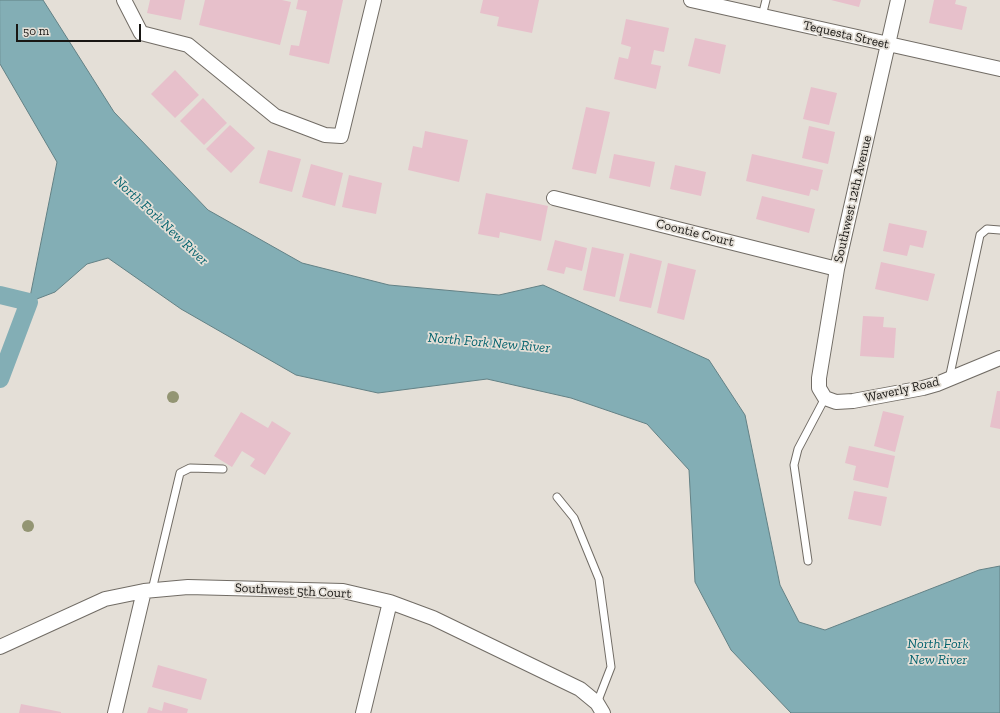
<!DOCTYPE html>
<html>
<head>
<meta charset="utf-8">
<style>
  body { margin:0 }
  #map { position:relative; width:1000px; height:713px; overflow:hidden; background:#e4dfd7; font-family:"Zilla Slab",serif }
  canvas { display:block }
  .scale { position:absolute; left:16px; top:24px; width:125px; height:18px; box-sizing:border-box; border:2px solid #191714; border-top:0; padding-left:5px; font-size:12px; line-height:14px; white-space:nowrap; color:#191714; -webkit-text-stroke:3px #e4dfd7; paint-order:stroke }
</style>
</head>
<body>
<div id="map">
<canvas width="1000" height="713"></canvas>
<div class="scale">50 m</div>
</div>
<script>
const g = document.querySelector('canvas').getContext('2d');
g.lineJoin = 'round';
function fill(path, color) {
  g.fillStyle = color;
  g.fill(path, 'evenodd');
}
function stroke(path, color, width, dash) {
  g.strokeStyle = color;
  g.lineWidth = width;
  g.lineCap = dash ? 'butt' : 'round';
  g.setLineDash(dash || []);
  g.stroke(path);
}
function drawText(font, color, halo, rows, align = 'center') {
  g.font = font + ' "Zilla Slab",serif';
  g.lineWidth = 3.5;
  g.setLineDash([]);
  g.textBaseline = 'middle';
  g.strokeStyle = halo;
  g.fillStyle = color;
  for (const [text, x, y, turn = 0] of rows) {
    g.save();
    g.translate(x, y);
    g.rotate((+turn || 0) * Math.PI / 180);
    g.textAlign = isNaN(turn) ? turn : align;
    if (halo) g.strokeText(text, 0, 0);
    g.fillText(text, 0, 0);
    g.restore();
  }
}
const water = new Path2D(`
  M0,0h43l71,112 94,98 94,53 87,22 110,10 44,-10 166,75 36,55 35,170 19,37 26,8 154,-60 21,-4v147h-209l-60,-63 -36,-68 -6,-112 -42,-46 -76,-26 -84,-19 -109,14 -82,-18 -115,-66 -73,-51 -21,6 -32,28 -26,10 28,-140 -57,-98z`);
const canal = new Path2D(`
  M0,295l29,7 -29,77`);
const building = new Path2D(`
  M150,0h35l-4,20 -34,-7z
  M205,0h77l9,2 -11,43 -81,-20z
  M298,0h45l-14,64 -40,-9 2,-10 8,1 8,-35 -11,-2z
  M483,0h56l-7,33 -35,-7 2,-9 -19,-4z
  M831,0h30l-2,7z
  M934,0h22l-1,4 12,3 -5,23 -33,-7z
  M626,19l43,9 -5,24 -10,-2 -3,14 10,2 -5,23 -42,-10 5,-22 9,2 3,-12 -10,-3z
  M695,38l31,7 -6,29 -32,-8z
  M175,70l24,25 -24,23 -24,-24z
  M811,87l26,6 -8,32 -26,-6z
  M203,98l24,25 -23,22 -24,-24z
  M586,107l24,5 -14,62 -24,-5z
  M230,125l25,23 -24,25 -25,-24z
  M809,126l26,6 -7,32 -26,-6z
  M425,131l43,9 -9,42 -51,-12 5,-24 9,2z
  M268,150l33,9 -9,33 -33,-9z
  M614,154l41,8 -5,25 -41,-9z
  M752,154l71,16 -5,21 -7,-2 -2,7 -63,-15z
  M311,164l32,9 -8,33 -33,-9z
  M675,165l31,7 -5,24 -31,-7z
  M349,175l33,8 -6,31 -34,-7z
  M486,193l62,13 -7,35 -41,-9 -1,6 -21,-4z
  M762,196l53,13 -6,24 -53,-14z
  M889,223l38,8 -4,17 -13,-3 -3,11 -24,-5z
  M555,240l32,8 -5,23 -16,-4 -2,7 -17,-4z
  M592,247l32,7 -9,43 -32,-7z
  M630,253l32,8 -11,47 -32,-7z
  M881,262l54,12 -7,27 -53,-12z
  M668,263l28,7 -12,50 -27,-7z
  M863,316l21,1 -1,10 13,1 -2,30 -34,-2z
  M997,391h3v38l-10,-2z
  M883,411l21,5 -9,36 -21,-6z
  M241,412l27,16 4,-7 19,12 -26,42 -15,-9 5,-7 -13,-8 -10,16 -18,-11z
  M849,446l46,10 -7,32 -35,-8 3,-14 -11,-3z
  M854,491l33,6 -6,29 -33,-7z
  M158,665l49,14 -6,21 -49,-13z
  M164,702l24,7 -1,4h-40l2,-6 13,4z
  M21,704l40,8v1h-42z`);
const lane = new Path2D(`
  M762,16l4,-16
  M949,379l31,-144 7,-6 13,1
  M557,497l17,21 25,61 12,88 -14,36
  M808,561l-14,-96 4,-16 27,-51
  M152,590l28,-117 10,-5 33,1`);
const street = new Path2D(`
  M124,0l17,33 47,12 87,71 50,19 16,1 33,-136
  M691,0l309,69
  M898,0l-61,269 -18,109v10l6,10 11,4 17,-1 70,-13 14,-4 63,-26
  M554,198l283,71
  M0,647l105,-48 39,-8 44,-4 155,4 47,11 43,16 147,71 17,14 6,10
  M115,713l29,-122
  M363,713l27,-111`);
const trees = [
  [173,397],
  [28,526]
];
const streetNames = [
  ["Tequesta Street",846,35,13],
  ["Southwest 12th Avenue",853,199,-77],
  ["Coontie Court",695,233,14],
  ["Waverly Road",902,390,-13],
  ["Southwest 5th Court",293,591,3]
];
const waterNames = [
  ["North Fork New River",161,221,43],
  ["North Fork New River",489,343,5],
  ["North Fork",938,644],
  ["New River",938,660]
];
fill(water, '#83aeb5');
stroke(water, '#638185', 1);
stroke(canal, '#83aeb5', 18);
fill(building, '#e7c0cb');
stroke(lane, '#716c65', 9);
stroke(street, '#716c65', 16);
stroke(lane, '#fff', 7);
stroke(street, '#fff', 14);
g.fillStyle = '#939573';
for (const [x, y] of trees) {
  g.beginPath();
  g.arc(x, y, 6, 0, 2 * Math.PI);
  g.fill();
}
drawText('13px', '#191714', '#e4dfd7', streetNames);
drawText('italic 14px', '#05636e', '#e4dfd7', waterNames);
</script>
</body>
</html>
